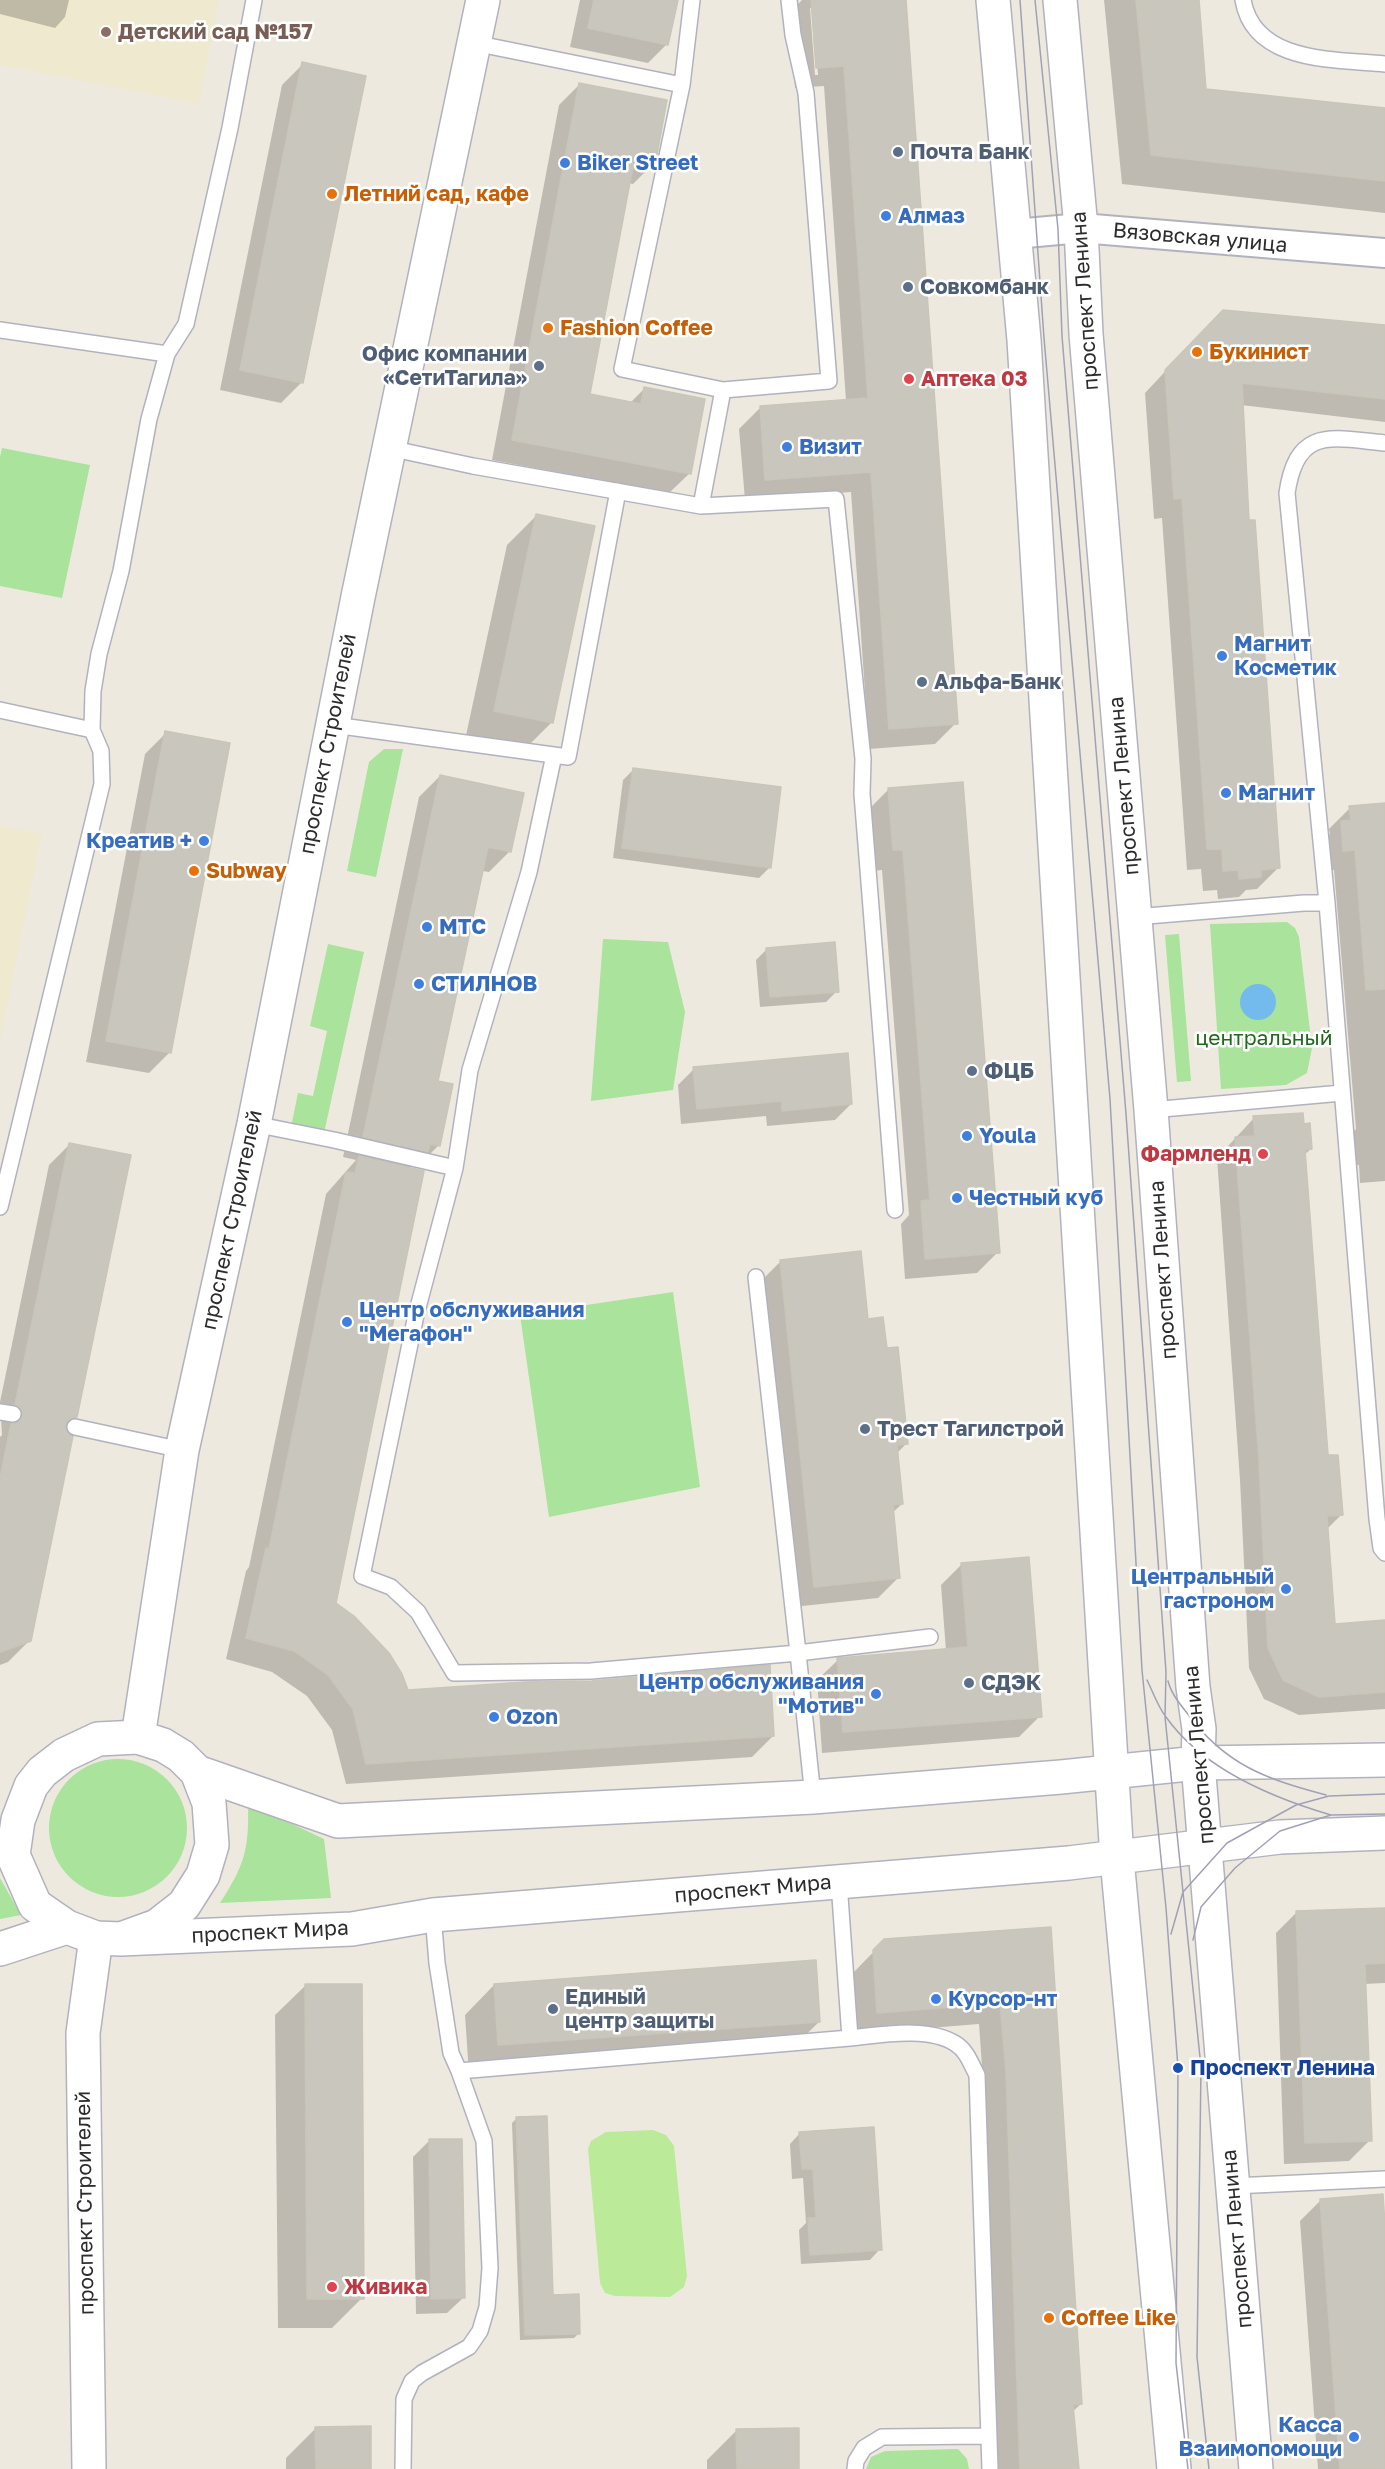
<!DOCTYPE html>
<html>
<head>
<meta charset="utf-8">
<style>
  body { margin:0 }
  canvas { display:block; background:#ede9df }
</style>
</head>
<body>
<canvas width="1385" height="2469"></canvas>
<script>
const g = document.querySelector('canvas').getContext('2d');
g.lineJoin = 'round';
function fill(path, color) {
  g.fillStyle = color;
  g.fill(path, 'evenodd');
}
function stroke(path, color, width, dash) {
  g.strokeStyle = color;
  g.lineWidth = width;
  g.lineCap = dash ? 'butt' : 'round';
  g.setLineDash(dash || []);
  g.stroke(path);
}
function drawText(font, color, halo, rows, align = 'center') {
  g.font = font + ' "Golos Text",sans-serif';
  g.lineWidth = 5;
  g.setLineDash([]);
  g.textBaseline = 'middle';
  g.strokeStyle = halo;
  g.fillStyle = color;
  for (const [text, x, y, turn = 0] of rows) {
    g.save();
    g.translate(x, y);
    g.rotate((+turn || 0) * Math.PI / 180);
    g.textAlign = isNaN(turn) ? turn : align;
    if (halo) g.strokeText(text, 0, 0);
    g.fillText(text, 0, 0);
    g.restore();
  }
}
const education = new Path2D(`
  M0,0h219l-20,104 -199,-39z
  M0,826l42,8 -42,208z`);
const green = new Path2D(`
  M2,448l88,17 -28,133 -62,-12v-129z
  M384,749h19l-27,128 -29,-6 22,-109z
  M1287,922l8,6 4,9 13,111 -5,25 -21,12 -65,4 -11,-165z
  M1179,934l12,147 -14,1 -12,-147z
  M603,939l65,3 17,70 -12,78 -82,11z
  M328,944l36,8 -42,190 -31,-15 7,-34 15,3 14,-65 -17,-5z
  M673,1292l27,195 -151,30 -29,-202z
  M49 1828a69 69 0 1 1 138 0a69 69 0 1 1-138 0Z
  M248,1803l76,36 7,59 -111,5c25,-39 29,-53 28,-100z
  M0,1878l21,37 -21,4z
  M958,2449l9,10 2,10h-103l5,-12 14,-6z`);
const pitch = new Path2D(`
  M653,2130l13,5 8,11 13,130 -3,11 -14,10 -55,-1 -10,-3 -5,-10 -12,-134 3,-8 15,-9z`);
const water = new Path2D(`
  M1240 1002a18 18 0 1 1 36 0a18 18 0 1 1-36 0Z`);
const shadow = new Path2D(`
  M0,0h69l-4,17 -10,11 -55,-14z
  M580,0h96l-9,44 -19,19 -78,-16z
  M802,0h102l52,723 -21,21 -66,5 -18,-257 -106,8 -6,-71 21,-21 86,-7 -22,-315 -29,2 -5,-76zM810,8h3l5,67h-3z
  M1104,0h93l7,91 181,18v104l-263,-29z
  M303,64l-1,318 -21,21 -61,-13 62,-305z
  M579,85l74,79 -20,20 -5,-1 -40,212 42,8 14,-14 46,84 -21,20 -177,-33 67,-355z
  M1385,326v96l-144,-17 6,117 31,346 -21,21 -11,1 -7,7 -21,2 -1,-9 -14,1 -2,-22 -14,1 -25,-352 -8,1 -9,-126 57,-61z
  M537,515l14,208 -29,29 -57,-12 42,-195z
  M166,733l4,319 -21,21 -63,-11 59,-308z
  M634,769l136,98 -11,11 -146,-20 10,-78z
  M440,776l70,75 -21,21 -7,-1 -46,211 3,63 -21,21 -5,-1 -4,4 -75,435 73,87 185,-9 181,54 -21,21 -406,27 -14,-54 -25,-34 -35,-24 -46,-13 20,-88 3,-4 77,-373 30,-34 -13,-3 76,-360z
  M889,789l109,463 -21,21 -72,6 -4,-55 8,-9 -27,-345 -9,1 -5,-61z
  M1385,805v376l-25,2 -1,-18 -11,1 -2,-27 10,-10 -22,-259 -11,1 -3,-28 10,-9 -1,-5 21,-21z
  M767,949l70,42 -11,11 -66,5 -4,-47z
  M694,1069l157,35 -16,16 -68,6 -1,-10 -85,8 -3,-39z
  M1254,1118l49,7 8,24 -7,6 23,302 14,58 -15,15 7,95 52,-3v87l-86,6 -35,-16 -15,-31 -9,-188 -23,-322z
  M70,1144l5,273 -11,11 -35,213 -21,21 -8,3v-228l2,-2 -2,-33 49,-237z
  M781,1261l85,59 19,30 22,93 -10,10 5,51 -10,9 7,64 -21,21 -85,9 -33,-325z
  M962,1564l78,152 -21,21 -197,16 -5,-73 21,-20 108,-9 -5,-66z
  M1385,1909v74l-21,1 6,156 -21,21 -65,3 -8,-231 21,-21z
  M1049,1929l32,475 -9,8 5,57h-80l-13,-374 -5,-71 -124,10 -3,-60 33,-34z
  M494,1985l325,37 -30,29 -320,23 -4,-59z
  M305,1986l57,312 -30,30h-54l-3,-313z
  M517,2118l35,178 27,37 -5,5 -54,2 -8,-217z
  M800,2133l80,116 -10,11 -69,4 -2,-34 7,-7 -3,-45 -11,1 -2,-35z
  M429,2141l34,157 -16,15 -31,1 -3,-157z
  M1321,2200l64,46v223h-67l-18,-248z
  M316,2428l54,41h-84v-11z
  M737,2430l61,39h-91v-9z`);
const building = new Path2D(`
  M594,0h84l-10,45 -80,-17z
  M811,0h95l52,724 -69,5 -18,-257 -106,8 -5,-74 108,-8 -24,-332 -28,2z
  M1136,0h63l7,89 179,19v73l-234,-26z
  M302,62l64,14 -63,307 -63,-13z
  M579,83l88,17 -12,65 -21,-4 -44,233 51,10 3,-17 61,12 -14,75 -179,-34z
  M1223,310l162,15v74l-143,-16 7,137h6l25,348 -19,2v7l-22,2 -1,-9 -15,1 -1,-22h-15l-25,-351 -8,1 -9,-129z
  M536,514l59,12 -42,197 -59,-12z
  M165,731l65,12 -59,310 -65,-12z
  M633,768l148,19 -10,81 -149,-20z
  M440,775l84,18 -13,59 -23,-5 -50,234 15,3 -13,62 -10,-2 -2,8 -65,-15z
  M963,782l37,471 -75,6 -4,-58 9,-1 -27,-350h-10l-5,-62z
  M1385,803v186l-19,1 -11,-140 -12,1 -2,-30 10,-1 -2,-14z
  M835,942l4,50 -69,5 -4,-49z
  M848,1053l4,51 -70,7v-10l-85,8 -4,-42z
  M1303,1113l1,11 6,-1 2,26 -7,1 23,305h10l5,60 -16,1 8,108 50,-4v72l-66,5 -36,-17 -15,-32 -9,-188 -24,-323 20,-1 -2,-20z
  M69,1143l62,12 -54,262 -9,3 -3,6 3,8 5,2 -42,205 -31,11v-174l11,-54 6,-1 5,-7v-6l-7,-5z
  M359,1156l65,15 -88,432 18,13 35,37 13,21 6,16 117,-8 67,-1 178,-16 4,71 -408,28 -13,-55 -25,-34 -34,-24 -48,-13 20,-90 3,1 77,-377 9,1z
  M861,1251l7,68 15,-2 4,31 11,-1 10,97 -11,1 6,59 -10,1 7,73 -86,9 -34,-327z
  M1029,1557l13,160 -199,15 -6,-74 131,-11 -7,-84z
  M1385,1908v55l-20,1 7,177 -67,2 -9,-232z
  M1051,1927l31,477 -9,1 6,64h-59l-14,-397 -6,-69 -123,10 -4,-63 11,-11z
  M816,1960l4,62 -322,23 -4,-61z
  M305,1984h57l2,315h-57z
  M547,2116l6,179 26,-1 1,40 -55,1 -9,-218z
  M874,2127l8,123 -72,5 -2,-37h8l-3,-49h-11l-3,-37z
  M429,2139h33l3,159 -34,1z
  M1383,2194l2,32v243h-45l-20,-270z
  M371,2426v43h-55l-1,-42z
  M799,2428v41h-62l-1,-40z`);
const service = new Path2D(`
  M1243,0c11,64 93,59 142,64
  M682,85l10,-85
  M0,330l167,24
  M723,390l106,-9 -23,-288 -13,-58 -4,-35
  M1385,443c-54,-5 -88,-17 -98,50l40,410 50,616 4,29 4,5
  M389,448l84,18 228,40 22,-116 -101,-21 60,-284 -208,-42
  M701,506l135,-7 27,260 -1,35 33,416
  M0,710l92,20
  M334,725l234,32 50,-266
  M554,755l-25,117 -59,198 -15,98 -39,147 -54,261 29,11 27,25 36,61 137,-2 207,-18 -42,-376
  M1135,917l169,-14h23
  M1151,1110l191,-17
  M254,1124l80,16 121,28
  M0,1207l102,-423 -1,-33 -9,-21 1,-39 6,-37 22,-83 28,-152 18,-65 19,-30 44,-196 24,-128
  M0,1412l13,2
  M75,1427l107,23
  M813,1797l-15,-144 132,-16
  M839,1882l11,156c30,-3 79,-12 106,6 11,7 15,20 21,31l13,394
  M459,2071l391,-33
  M1233,2186l152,-7
  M403,2469l1,-70 8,-18 10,-8 47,-26 11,-16 7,-24 3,-39 -6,-127 -25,-70 -8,-18 -14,-90 -4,-48
  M855,2469l1,-8 8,-13 18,-11 105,-1`);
const minor = new Path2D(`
  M1015,234l66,-6 304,25`);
const tertiary = new Path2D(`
  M138,1737l44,-287 72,-326 104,-527 125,-597
  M89,2469l-6,-436 13,-95`);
const secondary = new Path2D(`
  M993,0l31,340 93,1519 57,610
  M1060,0l21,228 5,106 65,776 42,577 6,42 -1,34 58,706
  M138,1737l25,8 18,11 16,16 12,31 3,42 -9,30 -19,30 -27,21 -36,13 -25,-1 -29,-11 -32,-22 -22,-50 5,-35 13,-34 11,-14 22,-17 34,-16z
  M197,1772l141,49 475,-24 248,-20 137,-14 187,-3
  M121,1939l231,-10 81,-14 636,-52 211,-26 105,-4
  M0,1949l67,-22`);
const tram = new Path2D(`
  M1020,0l24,338 66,761 32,571 24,238 12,160 -2,295 12,106
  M1035,0l23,229 4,107 64,778 40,558 -1,45 36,350 -4,290 12,112
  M1147,1680c6,12 11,27 19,37 36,51 107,81 165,98
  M1168,1681c3,12 11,22 19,32 38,52 79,66 139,82
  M1171,1934l12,-42 44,-49 69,-38 33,-9 56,-2
  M1193,1940l8,-33 34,-39 45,-37 51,-16 54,-1`);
const markers = [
  [106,32,6,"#8d6e63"],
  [898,152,6,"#5c6f8a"],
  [565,163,6,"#3f7fe0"],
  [332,194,6,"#e8710a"],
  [886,216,6,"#3f7fe0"],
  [908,287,6,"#5c6f8a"],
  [548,328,6,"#e8710a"],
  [1197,352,6,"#e8710a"],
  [539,366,6,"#5c6f8a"],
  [909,379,6,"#e0444e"],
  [787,447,6,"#3f7fe0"],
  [1222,656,6,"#3f7fe0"],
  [922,682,6,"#5c6f8a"],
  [1226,793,6,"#3f7fe0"],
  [204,841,6,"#3f7fe0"],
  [194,871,6,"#e8710a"],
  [427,927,6,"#3f7fe0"],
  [419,984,6,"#3f7fe0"],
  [972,1071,6,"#5c6f8a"],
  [967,1136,6,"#3f7fe0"],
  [1263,1154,6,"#e0444e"],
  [957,1198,6,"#3f7fe0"],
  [347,1322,6,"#3f7fe0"],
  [865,1429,6,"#5c6f8a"],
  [1286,1589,6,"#3f7fe0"],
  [969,1683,6,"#5c6f8a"],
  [876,1694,6,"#3f7fe0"],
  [494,1717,6,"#3f7fe0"],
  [936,1999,6,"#3f7fe0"],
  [553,2009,6,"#5c6f8a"],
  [1178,2068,6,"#1a4fb4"],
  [332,2287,6,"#e0444e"],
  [1049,2318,6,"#e8710a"],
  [1354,2437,6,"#3f7fe0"]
];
const educationNames = [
  ["Детский сад №157",118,32]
];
const serviceNames = [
  ["Почта Банк",910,152],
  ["Совкомбанк",920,287],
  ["Офис компании",527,354,"right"],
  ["«СетиТагила»",527,378,"right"],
  ["Альфа-Банк",934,682],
  ["ФЦБ",984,1071],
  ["Трест Тагилстрой",877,1429],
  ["СДЭК",981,1683],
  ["Единый",565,1997],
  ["центр защиты",565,2021]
];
const shopNames = [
  ["Biker Street",577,163],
  ["Алмаз",898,216],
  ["Визит",799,447],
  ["Магнит",1234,644],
  ["Косметик",1234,668],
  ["Магнит",1238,793],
  ["Креатив +",192,841,"right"],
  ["МТС",439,927],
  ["СТИЛНОВ",431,984],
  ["Youla",979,1136],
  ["Честный куб",969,1198],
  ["Центр обслуживания",359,1310],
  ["\"Мегафон\"",359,1334],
  ["Центральный",1274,1577,"right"],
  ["гастроном",1274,1601,"right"],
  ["Центр обслуживания",864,1682,"right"],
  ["\"Мотив\"",864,1706,"right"],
  ["Ozon",506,1717],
  ["Курсор-нт",948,1999],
  ["Касса",1342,2425,"right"],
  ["Взаимопомощи",1342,2449,"right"]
];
const foodNames = [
  ["Летний сад, кафе",344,194],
  ["Fashion Coffee",560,328],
  ["Букинист",1209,352],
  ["Subway",206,871],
  ["Coffee Like",1061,2318]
];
const streetNames = [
  ["Вязовская улица",1200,238,5],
  ["проспект Ленина",1085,301,-94],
  ["проспект Строителей",328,744,-79],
  ["проспект Ленина",1124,786,-95],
  ["проспект Строителей",232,1220,-78],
  ["проспект Ленина",1163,1270,-94],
  ["проспект Ленина",1199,1755,-95],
  ["проспект Мира",753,1889,-5],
  ["проспект Мира",270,1932,-3],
  ["проспект Строителей",85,2203,-91],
  ["проспект Ленина",1237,2239,-95]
];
const healthNames = [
  ["Аптека 03",921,379],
  ["Фармленд",1251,1154,"right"],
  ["Живика",344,2287]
];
const parkNames = [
  ["центральный",1264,1038]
];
const transitNames = [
  ["Проспект Ленина",1190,2068]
];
fill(education, '#eee9cf');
fill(green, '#aae39c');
fill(pitch, '#bbea98');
fill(water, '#74bbed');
fill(shadow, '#0003');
fill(building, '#c9c7bd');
stroke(building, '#c9c5b8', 1.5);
stroke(service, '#b2b2bf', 18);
stroke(minor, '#b2b2bf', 32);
stroke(tertiary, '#b2b2bf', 36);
stroke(secondary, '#b2b2bf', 36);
stroke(service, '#fff', 15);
stroke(minor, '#fff', 28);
stroke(tertiary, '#fff', 33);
stroke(secondary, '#fff', 33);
stroke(tram, '#a1a1b6', 1.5);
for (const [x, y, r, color] of markers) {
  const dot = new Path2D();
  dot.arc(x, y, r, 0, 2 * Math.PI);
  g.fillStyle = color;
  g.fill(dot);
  stroke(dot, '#fff', 2);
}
drawText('bold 21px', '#785e54', '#fff', educationNames, 'left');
drawText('bold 21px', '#4e5e75', '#fff', serviceNames, 'left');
drawText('bold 21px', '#366cbe', '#fff', shopNames, 'left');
drawText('bold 21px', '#c56008', '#fff', foodNames, 'left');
drawText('21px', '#2c2c2c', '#fff', streetNames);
drawText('bold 21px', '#be3a42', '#fff', healthNames, 'left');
drawText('21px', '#20691c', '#fff', parkNames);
drawText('bold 21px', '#164399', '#fff', transitNames, 'left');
</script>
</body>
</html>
